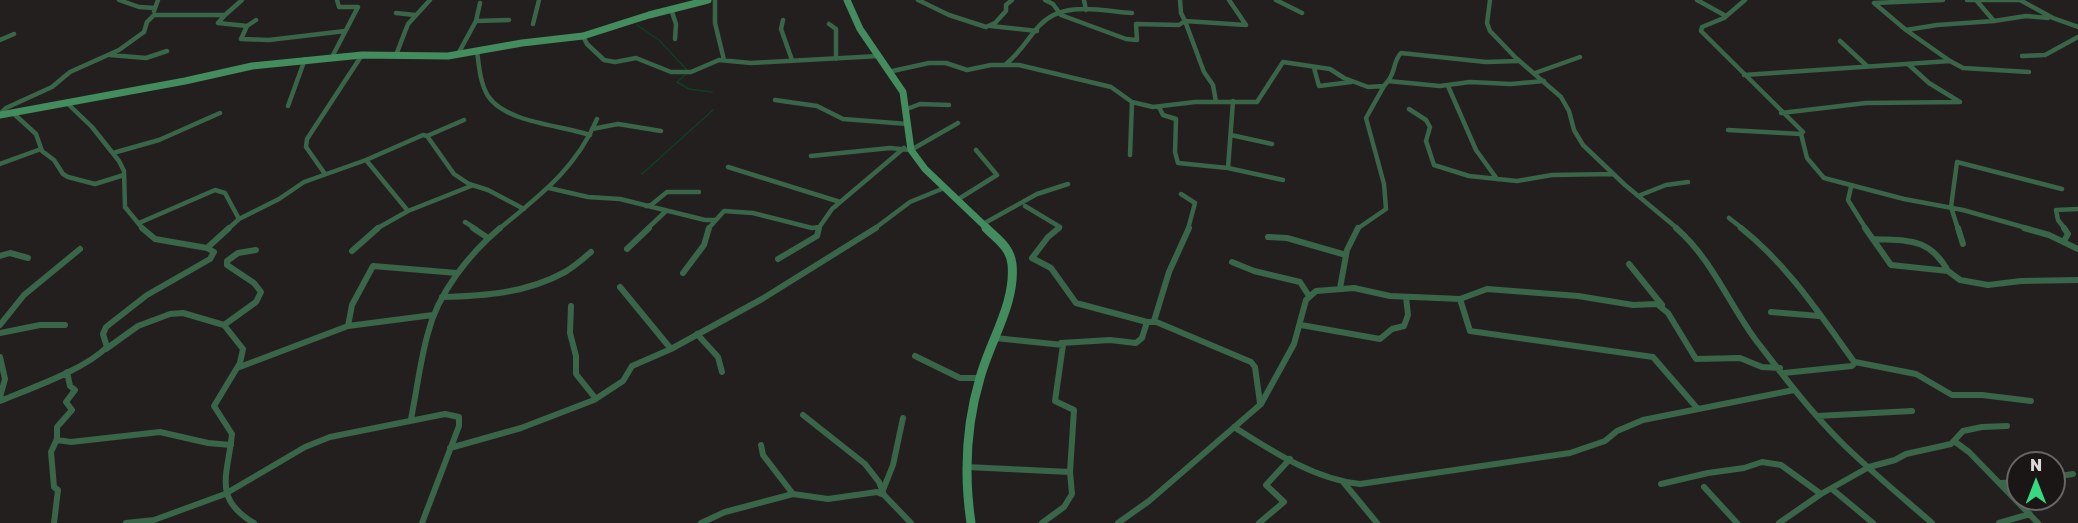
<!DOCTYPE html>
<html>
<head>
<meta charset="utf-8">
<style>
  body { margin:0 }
  #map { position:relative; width:2078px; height:523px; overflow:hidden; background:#241f1f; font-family:"Golos Text",sans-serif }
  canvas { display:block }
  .north { position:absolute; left:2006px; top:451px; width:60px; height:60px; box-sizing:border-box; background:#1a1616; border:2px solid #676464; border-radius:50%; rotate:0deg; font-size:16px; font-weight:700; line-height:24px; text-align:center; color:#dbd8d8 }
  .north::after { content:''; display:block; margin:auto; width:21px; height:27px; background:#38d880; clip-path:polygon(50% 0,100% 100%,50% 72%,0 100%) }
</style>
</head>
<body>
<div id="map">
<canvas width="2078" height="523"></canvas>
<div class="north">N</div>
</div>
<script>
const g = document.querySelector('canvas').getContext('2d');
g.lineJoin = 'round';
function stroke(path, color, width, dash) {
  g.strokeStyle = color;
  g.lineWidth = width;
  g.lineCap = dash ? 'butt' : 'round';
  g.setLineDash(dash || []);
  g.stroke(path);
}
const stream = new Path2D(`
  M637,25l22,15 28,30
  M686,74l-9,8 12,7 23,3
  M642,174l71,-64`);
const streetFar1 = new Path2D(`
  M119,0l20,7 16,1
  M715,0v23l9,37
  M918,0l31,15 37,12 9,-4 11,-12v-6l6,-5
  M1045,0l8,4 8,11 65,24 11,1 -1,-16 43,1 6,-4 19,51 9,13 3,17
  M1084,0l2,10
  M1180,0l1,13 4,8 61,4 -17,-25
  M1276,0l26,13
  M1490,0l-3,23 3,8 26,27 45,39 8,14 5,19 9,15 42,40 53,44
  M1697,0l29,16
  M1745,0l-21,18 -22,9 -1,4 102,101 -2,2 6,24 17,20 80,21 59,11 67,19
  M1967,0h53
  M2020,0l33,18 25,9
  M671,9l5,15 -1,15
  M154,11l4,-11
  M396,13l19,2
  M225,15l-7,8 29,3
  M256,20l-9,6 -6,13 28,1 76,-9
  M783,20l-2,9 11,31
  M476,21l33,-1
  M1994,21l32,-5 22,2
  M533,24l6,-24
  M829,24l7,5v30
  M991,26l46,5
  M1906,30l31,-5 57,-4 -18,-21
  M583,36l4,8 17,16 11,2 21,-4 35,14h20l28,-12 32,3 128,-7
  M0,40l14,-6
  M1840,41l27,25
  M477,51c2,15 3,32 11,45 18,27 73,29 102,39
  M458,54l18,-33 4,-18
  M110,55l36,3 21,-7
  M396,55l12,-31 22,-24
  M2022,56l23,-1 33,-18
  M332,57l26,-50h-19l-2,-7
  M1950,61l13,7 66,4
  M1006,64c14,-11 22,-26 33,-38 24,-26 62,-15 93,-13
  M1314,68l5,18 32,-4
  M888,72l41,-9h17l21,7 24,-5h28l92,22 21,15 21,5 42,-5h62l26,-40 47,7 14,9 24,9 16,-1 4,-5 52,5 30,-4 41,2 33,-3
  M1535,73l45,-16
  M1744,75l206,-14 -44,-31 -32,-27 69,-3
  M1388,81c8,-10 5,-20 13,-28l85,9 32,-1
  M1448,86l28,64 21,29
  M775,100l42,6 26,13 65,5
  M67,103l25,24 27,34 5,10 1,36 18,22
  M288,106l17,-47
  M1159,107l4,8 13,4 -1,33 3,11 50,5 55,12
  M907,109l13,-5 29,1
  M1409,109l17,11 4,7 -4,14 8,24 35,11 48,5 35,-6 61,-1
  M13,113l23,21 6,17 12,9 9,14 5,3 27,7 29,-9
  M1781,113l85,-10 94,-1 -31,-19 -21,-19
  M0,114l6,-6 46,-21 18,-15 49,-22 25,-18 3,-10 7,-7h71l17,-15
  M592,129l26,-5 43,7
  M1728,130l73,4
  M1231,135l41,9
  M427,136l37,-16
  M113,153l46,-13 61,-27
  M1130,155l2,-53
  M811,156l79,-8 21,2 47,-27
  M366,160l42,51 63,-25
  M0,164l41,-15
  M728,167l112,35
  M1228,168l5,-67
  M325,174l-19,-27 1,-8 55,-84
  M1851,187l-3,13 18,29
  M549,188l39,9 32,2 85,21h11
  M1181,194l14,9 -7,26
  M1638,196l28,-11 22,-3
  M957,200l40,-25 -21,-25
  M646,206l5,-1 16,-13h32
  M1025,206l35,21 -3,2
  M1729,218l14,11
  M465,222l11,7
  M139,223l76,-33 10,3 14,26
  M983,224l54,-30 31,-10
  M228,229l11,-10 40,-20 25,-17 62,-22 57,-25 4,1 27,38 15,10 19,6 36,19
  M376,229l32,-18
  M499,229c40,-33 77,-60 98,-110
  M647,229l19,-18
  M708,229l16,-18 29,2 59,15 7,-1
  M818,229l14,-20 72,-61
  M874,229l36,-27 34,-14
  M1357,229l29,-20 -2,-25 -18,-66 18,-32
  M1958,229l-7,-22 6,-45 105,27
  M2065,229l-7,-9 -2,-10 22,-1`);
const street = new Path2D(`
  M473,228l15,10
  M1059,228l-11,9 -16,21 19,10 25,35 71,19h8
  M1189,228l-20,44 -15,49 97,41 4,5 5,36
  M1676,228c35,30 52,74 79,111 27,35 54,71 85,102 29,29 61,55 92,82
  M1741,228c46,36 80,88 114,135l-3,3 -68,7
  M1865,228l26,37 57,6 12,9 28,5 33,-4 57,-1
  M1958,228l5,16
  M2024,228l25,7 29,14
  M2064,228l4,6 -4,7
  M1268,237l19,1 59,17
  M1873,239c35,2 56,-2 75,32
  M207,248l22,-20
  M627,249l22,-21
  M352,251l26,-23
  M0,256l10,-3 18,5
  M778,259l39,-23 2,-8
  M1232,262l22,9 46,11 9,14
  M1629,264l33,41
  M683,273l21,-28 5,-17
  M620,287l51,62
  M1340,288l7,-38 11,-22
  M442,297c43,-1 85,-4 123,-25 9,-5 18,-13 26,-20
  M1460,299l10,32 183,26 44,51
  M571,306l-1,27 6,23v18l20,25
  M1771,312l48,4
  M0,325l24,-30 56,-46
  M224,325l32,-23 5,-10 -7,-9 -27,-18v-4l11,-8 18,-3
  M1301,325l79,14 12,-10 12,-3 4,-11 -2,-18
  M348,326l4,-21 21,-39 84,7
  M0,333l40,-8h25
  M697,334l21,23 4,15
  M995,338l68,7 -8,56 19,9 -4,62 2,22 -8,13 -22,16
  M1061,343l49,-3 26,3 6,-5 5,-16
  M106,349l32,-23 32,-12 13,-1 41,12 19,24 -3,14 -26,43 18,28c-4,41 -20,64 22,89
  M915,356l45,22h19
  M0,357l5,22 -5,18
  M1855,362l61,12 36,21h30l49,6
  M237,368l111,-42 85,-11
  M0,401c31,-13 84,-31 107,-54l-4,-13 3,-7 41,-32 63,-36 4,-7 -7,-4 -52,-9 -13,-11
  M803,415l62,49 14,18 5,13 27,28
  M1817,416l95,-5
  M411,419c6,-29 9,-58 17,-86 10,-40 41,-79 72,-105
  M1234,427c38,24 80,52 126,57l210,-31 35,-12 12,-10 26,-11 151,-30
  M57,440l14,2 89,-10 48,11 23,2
  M1954,441l15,11 69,71
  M761,445l2,10 30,39
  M450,448l71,-20 73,-28 29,-19 9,-15 39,-17 91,-50 114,-71
  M967,467l103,5
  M2054,477l19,-3
  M1344,483l33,40
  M2001,483l17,-1
  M1661,484l47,-11 36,-5 18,-6 19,3 40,29
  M1704,487l33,36
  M1832,489l41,34
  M883,490l10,-25 10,-47
  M54,523l4,-33 -4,-3 -3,-35 6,-13v-12l15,-17 -6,-8 9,-12 -5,-4 -3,-14
  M126,523l28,-3 71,-26 80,-47 25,-10 115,-23 14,3v9l-37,97
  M701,523l24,-11 68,-18 35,5 49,-7 7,3
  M1118,523l31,-22 112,-97 33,-60 12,-44 10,-9 38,-3 36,8 70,3 27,-10 91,7 55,9 24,-1 11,9 28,46 44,-1 22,9 18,1
  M1259,523l25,-21 -18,-17 24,-26
  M1779,523l42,-29 48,-27 26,-7 11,-6 45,-10 12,-13 19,-4 25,-1
  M1999,523l31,-9`);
const secondaryFar1 = new Path2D(`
  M847,0l13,29 43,63 8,58 14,19 63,60
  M0,115l185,-34 67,-15 110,-11 86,1 74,-13 61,-7 66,-21 59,-15`);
const secondary = new Path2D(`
  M971,523c-7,-48 -5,-98 9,-145 10,-37 36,-75 32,-114 -2,-17 -15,-25 -26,-36`);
stroke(stream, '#0c4023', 1.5);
stroke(streetFar1, '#396548', 4.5);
stroke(street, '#396548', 6);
stroke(secondaryFar1, '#428c5d', 7);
stroke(secondary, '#428c5d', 9);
</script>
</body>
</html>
